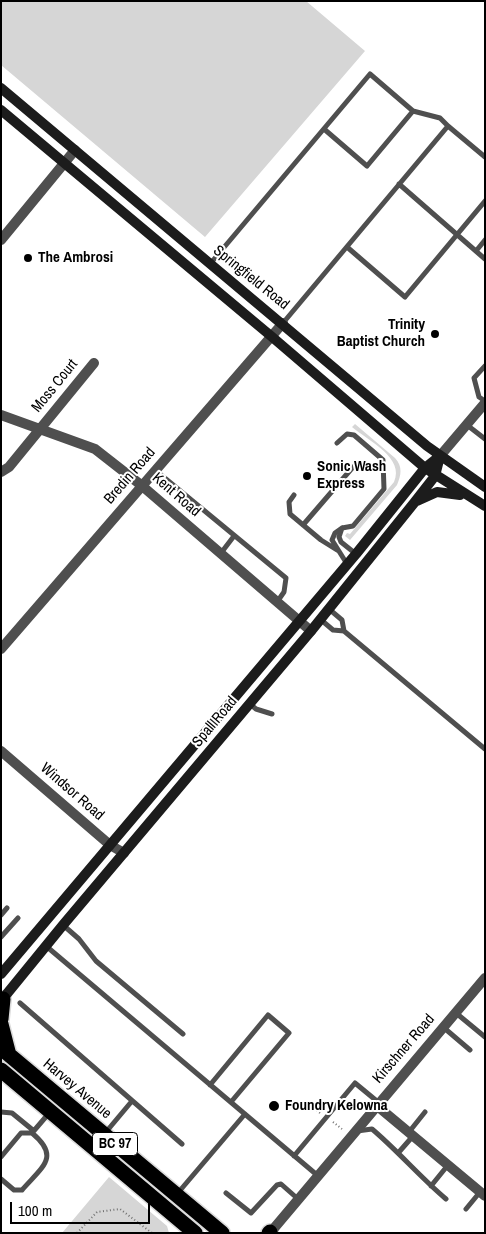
<!DOCTYPE html>
<html>
<head>
<meta charset="utf-8">
<style>
  body { margin:0 }
  #map { position:relative; width:486px; height:1234px; overflow:hidden; background:#fff; font-family:"Archivo Narrow",sans-serif }
  canvas { display:block }
  .frame { position:absolute; inset:0; border:2px solid #000; pointer-events:none }
  .scale { position:absolute; left:10px; top:1202px; width:140px; height:22px; box-sizing:border-box; border:2px solid #000; border-top:0; padding-left:6px; font-size:15px; line-height:18px; white-space:nowrap; color:#000; -webkit-text-stroke:4px #fff; paint-order:stroke }
</style>
</head>
<body>
<div id="map">
<canvas width="486" height="1234"></canvas>
<div class="frame"></div>
<div class="scale">100 m</div>
</div>
<script>
const g = document.querySelector('canvas').getContext('2d');
g.lineJoin = 'round';
function fill(path, color) {
  g.fillStyle = color;
  g.fill(path, 'evenodd');
}
function stroke(path, color, width, dash) {
  g.strokeStyle = color;
  g.lineWidth = width;
  g.lineCap = dash ? 'butt' : 'round';
  g.setLineDash(dash || []);
  g.stroke(path);
}
function drawText(font, color, halo, rows, align = 'center') {
  g.font = font + ' "Archivo Narrow",sans-serif';
  g.lineWidth = 4;
  g.setLineDash([]);
  g.textBaseline = 'middle';
  g.strokeStyle = halo;
  g.fillStyle = color;
  for (const [text, x, y, turn = 0] of rows) {
    g.save();
    g.translate(x, y);
    g.rotate((+turn || 0) * Math.PI / 180);
    g.textAlign = isNaN(turn) ? turn : align;
    if (halo) g.strokeText(text, 0, 0);
    g.fillText(text, 0, 0);
    g.restore();
  }
}
const green = new Path2D(`
  M1,1h305l59,50 -160,186 -204,-172z
  M355,424l40,34c8,9 6,17 2,27l-47,55 -5,-4 2,-3 3,1 44,-52c11,-24 -25,-41 -42,-55z
  M109,1177l58,49 2,7h-107z`);
const path = new Path2D(`
  M308,1104l12,9
  M333,1122l9,7
  M77,1233l20,-21 23,-3 32,24`);
const lane = new Path2D(`
  M324,129l43,37 46,-55
  M399,184l86,75
  M347,247l58,50 80,-96
  M476,251l9,-11
  M210,264l160,-190 43,37 27,7 8,8
  M283,323l165,-197 37,31
  M485,366l-11,12 5,19 6,4
  M467,425l18,14
  M337,443l10,-9 7,1 29,25 1,29 -31,37 -11,2 -3,9 2,5 15,12
  M155,470l131,108 -2,14 -7,10
  M294,495l-5,7 1,12 31,26 16,10
  M303,525l50,-58
  M342,528l-7,5 -3,7 15,24
  M221,553l13,-17
  M329,609l13,11 2,11
  M320,619l13,11 11,1 141,118
  M250,704l6,5 16,5
  M1,915l6,-7
  M63,925l16,14 17,22 87,73
  M1,937l17,-19
  M46,946l271,229
  M20,1003l162,141
  M456,1013l29,24
  M443,1027l27,23
  M210,1085l58,-70 21,18 -58,69
  M1,1112l11,1 22,18
  M357,1131l15,-2c26,22 48,48 74,70
  M106,1132l26,-31
  M409,1132l16,-20
  M399,1152l14,-16
  M294,1156l61,-73 23,19
  M1,1157l20,-24h11l18,-21
  M1,1179l13,11h8c20,-23 39,-33 10,-57
  M431,1186l17,-21
  M226,1193l25,20 26,-28 4,-1 17,15
  M177,1194l68,-80
  M466,1209l14,-17`);
const street = new Path2D(`
  M1,240l74,-90
  M1,415l94,34 46,36 170,146
  M440,456l45,-53
  M1,472l8,-5 85,-104
  M1,649l282,-326
  M1,751l109,94 14,8
  M376,1105l109,91
  M270,1233l215,-255`);
const secondary = new Path2D(`
  M1,88l426,358 58,41
  M1,110l270,226 154,132 60,38
  M417,501l20,-9 23,3
  M1,974l355,-420 69,-86 15,-12
  M1,1001l62,-76 248,-294 103,-128 21,-27 5,-20`);
const highway = new Path2D(`
  M1,1019l2,-20
  M1,1024l8,31
  M1,1048l221,185
  M1,1070l194,163
  M269,1233l1,-1`);
const markers = [
  [28,258,5,"#000"],
  [435,334,5,"#000"],
  [307,476,5,"#000"],
  [274,1106,6,"#000"]
];
const shields = [
  [115,1144,45]
];
const shieldNames = [
  ["BC 97",115,1144]
];
const poiNames = [
  ["The Ambrosi",38,258],
  ["Trinity",425,325,"right"],
  ["Baptist Church",425,342,"right"],
  ["Sonic Wash",317,467],
  ["Express",317,484],
  ["Foundry Kelowna",285,1106]
];
const streetNames = [
  ["Springfield Road",251,278,39],
  ["Moss Court",55,386,-51],
  ["Bredin Road",130,476,-49],
  ["Kent Road",176,495,41],
  ["Spall Road",215,722,-50],
  ["Windsor Road",72,792,41],
  ["Kirschner Road",404,1049,-49],
  ["Harvey Avenue",77,1089,40]
];
fill(green, '#d6d6d6');
stroke(highway, '#dbdbdb', 18);
stroke(path, '#717171', 2, [1, 2.5]);
stroke(lane, '#4f4f4f', 5);
stroke(street, '#4f4f4f', 10);
stroke(secondary, '#1c1c1c', 10);
stroke(highway, '#000', 15);
for (const [x, y, r, color] of markers) {
  const dot = new Path2D();
  dot.arc(x, y, r, 0, 2 * Math.PI);
  g.fillStyle = color;
  g.fill(dot);
  stroke(dot, '#fff', 2);
}
for (const [x, y, w] of shields) {
  const box = new Path2D();
  box.roundRect(x - w / 2, y - 11.5, w, 23, 4);
  g.fillStyle = '#fff';
  g.fill(box);
  stroke(box, '#000', 1);
}
drawText('bold 14px', '#000', null, shieldNames);
drawText('bold 15px', '#000', '#fff', poiNames, 'left');
drawText('15px', '#000', '#fff', streetNames);
</script>
</body>
</html>
